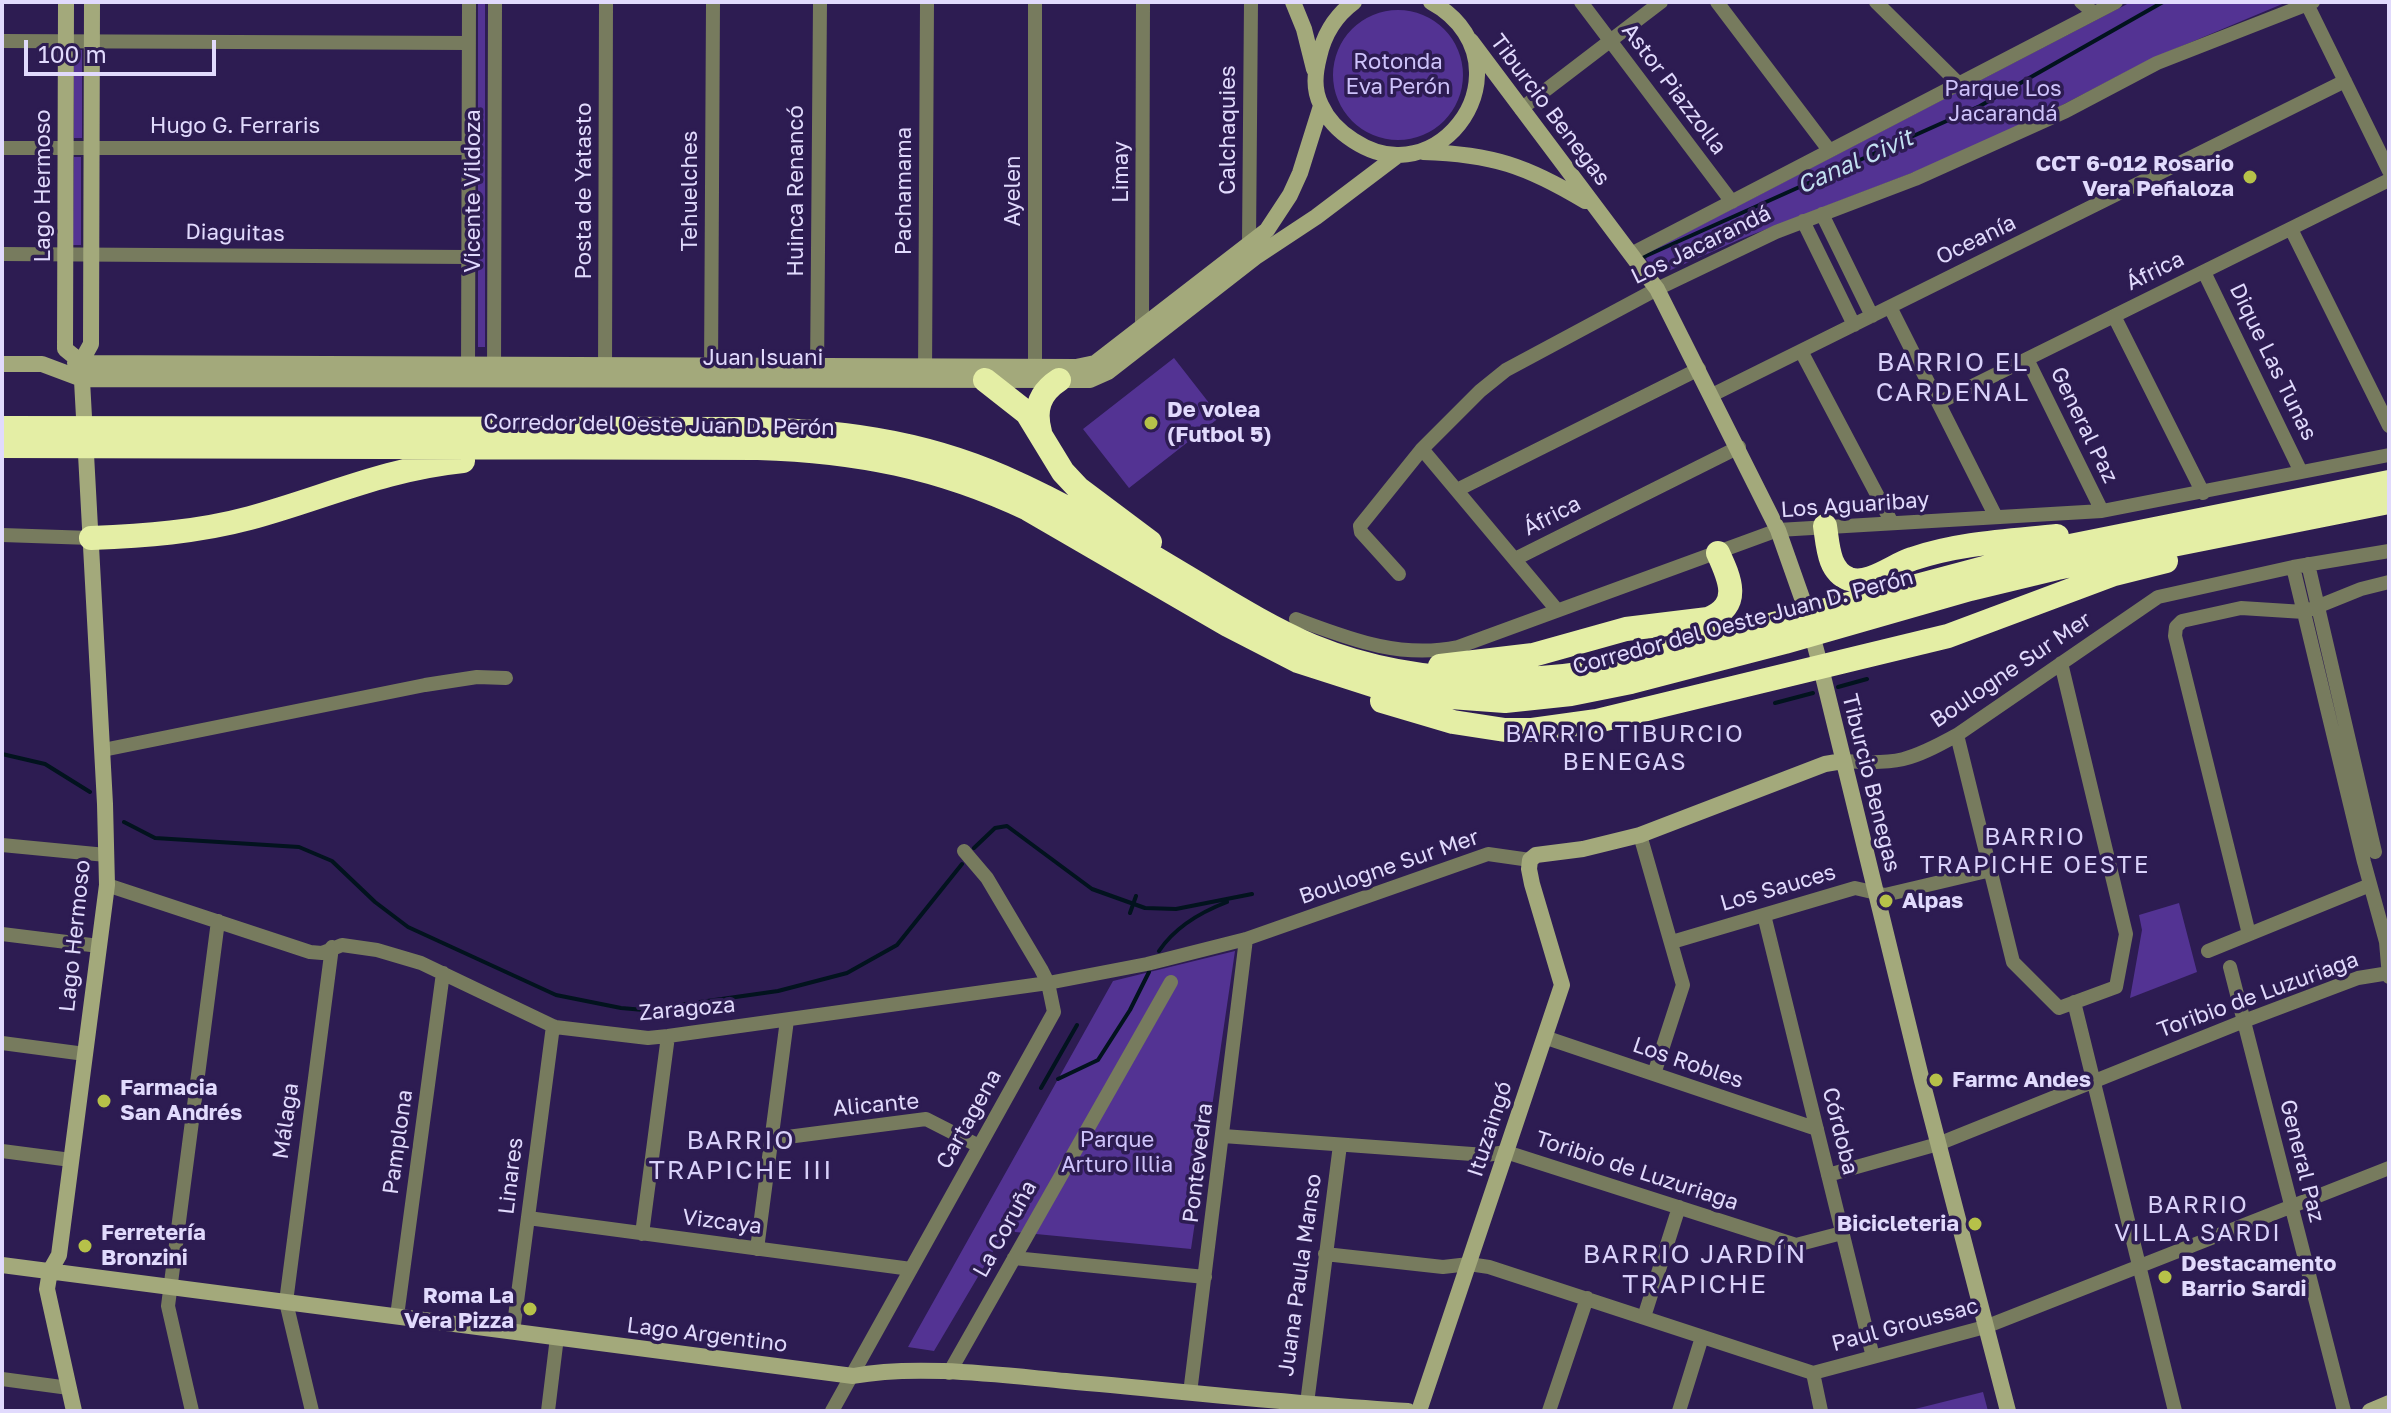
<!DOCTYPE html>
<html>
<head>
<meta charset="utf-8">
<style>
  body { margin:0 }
  #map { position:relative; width:2391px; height:1413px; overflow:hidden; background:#2d1c52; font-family:"Golos Text",sans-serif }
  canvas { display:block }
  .frame { position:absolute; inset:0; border:4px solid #e1dafd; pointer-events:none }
  .scale { position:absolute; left:24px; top:40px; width:192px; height:36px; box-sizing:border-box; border:4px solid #e1dafd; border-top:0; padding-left:10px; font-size:24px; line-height:28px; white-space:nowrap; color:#e1dafd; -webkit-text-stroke:6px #2d1c52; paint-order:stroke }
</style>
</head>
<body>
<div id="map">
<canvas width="2391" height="1413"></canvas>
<div class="frame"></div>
<div class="scale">100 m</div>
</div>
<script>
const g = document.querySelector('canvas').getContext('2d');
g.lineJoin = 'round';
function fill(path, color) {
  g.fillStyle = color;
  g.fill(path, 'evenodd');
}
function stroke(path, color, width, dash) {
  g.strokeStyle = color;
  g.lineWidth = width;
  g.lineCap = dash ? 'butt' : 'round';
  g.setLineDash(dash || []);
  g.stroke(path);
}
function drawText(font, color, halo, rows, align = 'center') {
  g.font = font + ' "Golos Text",sans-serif';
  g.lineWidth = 7;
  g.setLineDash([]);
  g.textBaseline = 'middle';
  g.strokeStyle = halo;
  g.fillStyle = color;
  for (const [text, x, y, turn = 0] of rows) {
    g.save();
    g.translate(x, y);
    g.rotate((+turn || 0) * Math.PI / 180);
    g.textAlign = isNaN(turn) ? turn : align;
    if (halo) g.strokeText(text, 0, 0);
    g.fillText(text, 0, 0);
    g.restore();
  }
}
const green = new Path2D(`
  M478,2h7v345h-7z
  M2131,2h156l-136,57 -110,57 -124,55 -176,68 -77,34 -9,-1 -9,-13 3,-7z
  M1333 75a65 65 0 1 1 130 0a65 65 0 1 1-130 0Z
  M74,50h8v88h-8z
  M74,157h7v88h-8z
  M1174,358l46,59 -91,71 -46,-59z
  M2179,903l18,69 -67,26 12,-68 -3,-15z
  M1235,951l-44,298 -186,-18 -71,120 -26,-4 205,-366z
  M1983,1392l5,19h-81z`);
const stream = new Path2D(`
  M1639,259l341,-153 183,-104
  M1838,687l29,-8
  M1775,703l38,-10
  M2,754l43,10 45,28
  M124,822l31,16 144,9 33,14 43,41 33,25 148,68 65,13 23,2 134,-19 69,-18 50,-28 65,-81
  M974,848l21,-20 12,-2 85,63 53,19 31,1 76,-15
  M1130,913l6,-17
  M1159,951c16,-24 42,-39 68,-49
  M1058,1079l40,-19 32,-50 19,-38
  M1041,1088l36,-63`);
const street = new Path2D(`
  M1143,2l-1,324 3,7
  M1251,2l-2,242 3,5
  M1581,2l151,200
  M1717,2l112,148
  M1876,2l82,81
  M2081,2l13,11
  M2306,2l83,169
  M2,41l467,2
  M1521,109l140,-107
  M2,148h466
  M1822,214l50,102
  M1803,221l51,104
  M2291,229l98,197
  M2,254l465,3
  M1631,254l485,-252
  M2204,272l97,200
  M1890,307l106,210
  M2114,316l89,177
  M1801,351l91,172
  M2027,359l75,152
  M468,374l1,-372
  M605,374l1,-372
  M711,374l2,-372
  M817,374l3,-372
  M494,375l1,-373
  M925,378l2,-376
  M1035,378v-376
  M1712,395l633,-314
  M1940,402l449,-222
  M1422,449l135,161
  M1457,490l242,-121
  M2,535l89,3
  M1515,559l224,-112
  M2308,564l67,288
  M2293,567l71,295 22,80 3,35
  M1399,574l-38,-42 -1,-6 62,-77 58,-58 26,-21 151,-81 119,-57 139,-53 151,-68 91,-48 156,-61
  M1296,619c54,20 103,40 162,28l320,-117 324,-19 287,-56
  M1957,735l56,227 46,46 57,-21 10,-53 -65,-271
  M103,750l322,-65 52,-8 29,1
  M1843,761c54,4 67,0 114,-26l201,-138 135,-30 96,-16
  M1640,835l43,150 -29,89
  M2,845l104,10
  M107,885l203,67 12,1 20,-8 35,5 44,13 134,64 93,11 20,-2 380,-53 99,-19 99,-25 242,-85 42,6
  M1764,915l109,442
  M2,934l97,12
  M2249,934l-74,-298 1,-9 6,-6 59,-13 63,4 57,-23 28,-7
  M1672,942l183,-54 30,7 106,-25
  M2208,951l162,-66
  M2230,967l114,444
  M2074,1002l101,409
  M1544,1037l273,92
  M2,1043l83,11
  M1223,1136l263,19 20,-3 290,93 46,-12
  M772,1139l154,-20 53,27
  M2,1151l69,9
  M1828,1175l110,-31 306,-123 114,-43 31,-5
  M528,1218l383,51
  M642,1234l26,-198
  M757,1249l30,-229
  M1325,1254l118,13 26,-3 20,3 324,106 172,-46 404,-159
  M1014,1258l191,19
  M397,1316l46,-343
  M1644,1317l35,-110
  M513,1332l40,-306
  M949,1373l222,-391
  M1813,1373l8,38
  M2,1379l67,9
  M1190,1393l56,-454
  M192,1411l-24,-105 50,-385
  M312,1411l-26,-109 46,-355
  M548,1411l9,-74
  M832,1411l222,-399 -6,-29 -7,-14 -54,-91 -23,-27
  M1306,1411l34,-266
  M1549,1411l38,-113
  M1679,1411l23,-74`);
const secondary = new Path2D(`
  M66,2l-1,347 16,13
  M1293,2l11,27 10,40
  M1354,2c-19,14 -30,32 -35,55 -4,16 -6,32 2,48 12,27 48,51 78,50 43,-1 77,-39 78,-80 1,-31 -18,-58 -46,-73
  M1471,41l186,248 121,241 24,68 19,70 101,413 86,330
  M1423,152c69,2 104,14 162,49
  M75,363l1001,4 19,-4 172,-133 23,-35 10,-22 21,-67
  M2,364h40l40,15 1008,1 18,-8 149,-116 59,-39 82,-62
  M2,1265l851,111c64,-12 147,-1 213,5 114,10 228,23 342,30
  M74,1411l-27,-122 3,-18 9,-16 48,-370 -2,-81 -24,-442 10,-18 1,-342
  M1419,1411l143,-426 -30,-101 -3,-15 1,-9 6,-5 47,-6 57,-14 185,-71 18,-3
  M2370,1411l19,-8`);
const highway = new Path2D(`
  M985,380l42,33 36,59 15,16 72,54
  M2,428l741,1c91,1 176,11 260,48 71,31 137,72 202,111 35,21 70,42 107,58 90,37 186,40 281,26l462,-123 334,-67
  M1040,432c-6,-22 -1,-39 19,-52
  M2,446l756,2c98,3 181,19 270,61l200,116 70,36 81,26 31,7 95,7 66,-7 60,-12 154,-40 185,-53 87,-21 332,-66
  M1825,526c3,19 3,45 24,53 20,7 44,-14 63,-20 47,-16 96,-18 145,-23
  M91,538c53,-2 107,-6 159,-20 74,-20 134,-49 213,-57
  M1440,666l93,-11 93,-26 82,-10c34,-14 22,-40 10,-66
  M1382,701l71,21 52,8h27l65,-9 351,-85 166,-62 52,-13`);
const markers = [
  [2250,177,8,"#b6c149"],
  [1151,423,8,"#b6c149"],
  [1886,901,8,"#b6c149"],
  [1936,1080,8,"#b6c149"],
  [104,1101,8,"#b6c149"],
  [1975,1224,8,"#b6c149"],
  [85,1246,8,"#b6c149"],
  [2165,1277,8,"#b6c149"],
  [530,1309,8,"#b6c149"]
];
const parkNames = [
  ["Rotonda",1398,62],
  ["Eva Perón",1398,87],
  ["Parque Los",2003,89],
  ["Jacarandá",2003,114],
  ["Parque",1117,1140],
  ["Arturo Illia",1117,1165]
];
const streetNames = [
  ["Astor Piazzolla",1674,89,53],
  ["Tiburcio Benegas",1550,110,53],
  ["Hugo G. Ferraris",235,126],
  ["Calchaquies",1228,130,-90],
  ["Limay",1121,172,-90],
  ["Lago Hermoso",43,186,-90],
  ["Vicente Vildoza",473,191,-90],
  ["Posta de Yatasto",584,191,-90],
  ["Tehuelches",690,191,-90],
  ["Huinca Renancó",796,191,-90],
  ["Pachamama",904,191,-90],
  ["Ayelen",1013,191,-90],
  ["Diaguitas",235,233,1],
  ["Oceanía",1976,240,-26],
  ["Los Jacarandá",1701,245,-26],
  ["África",2155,271,-26],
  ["Juan Isuani",763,358],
  ["Dique Las Tunas",2273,362,64],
  ["Corredor del Oeste Juan D. Perón",659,425,1],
  ["General Paz",2084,425,64],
  ["Los Aguaribay",1855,505,-4],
  ["África",1552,516,-27],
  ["Corredor del Oeste Juan D. Perón",1743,622,-15],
  ["Boulogne Sur Mer",2011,670,-34],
  ["Tiburcio Benegas",1871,783,76],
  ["Boulogne Sur Mer",1389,867,-19],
  ["Los Sauces",1778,888,-16],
  ["Lago Hermoso",75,936,-84],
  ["Toribio de Luzuriaga",2258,995,-20],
  ["Zaragoza",687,1009,-5],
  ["Los Robles",1688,1063,19],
  ["Alicante",876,1105,-5],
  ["Cartagena",969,1119,-61],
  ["Málaga",286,1121,-82],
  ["Ituzaingó",1490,1129,-72],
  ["Córdoba",1840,1131,76],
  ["Pamplona",398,1142,-82],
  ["General Paz",2302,1161,76],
  ["Pontevedra",1198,1163,-83],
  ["Toribio de Luzuriaga",1637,1171,18],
  ["Linares",511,1176,-83],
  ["Vizcaya",722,1222,7],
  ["La Coruña",1005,1229,-61],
  ["Juana Paula Manso",1300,1275,-82],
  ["Paul Groussac",1905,1325,-15],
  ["Lago Argentino",707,1335,7]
];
const poiNames = [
  ["CCT 6-012 Rosario",2234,164,"right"],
  ["Vera Peñaloza",2234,189,"right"],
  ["De volea",1167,410],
  ["(Futbol 5)",1167,435],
  ["Alpas",1902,901],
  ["Farmc Andes",1952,1080],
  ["Farmacia",120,1088],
  ["San Andrés",120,1113],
  ["Bicicleteria",1959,1224,"right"],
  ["Ferretería",101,1233],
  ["Bronzini",101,1258],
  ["Destacamento",2181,1264],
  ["Barrio Sardi",2181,1289],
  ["Roma La",514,1296,"right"],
  ["Vera Pizza",514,1321,"right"]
];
const waterNames = [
  ["Canal Civit",1855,162,-24]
];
const neighbourhoodNames = [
  ["BARRIO TIBURCIO",1625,734],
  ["BENEGAS",1625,762],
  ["BARRIO",2035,837],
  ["TRAPICHE OESTE",2035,865],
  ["BARRIO",2198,1205],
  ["VILLA SARDI",2198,1233]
];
const quarterNames = [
  ["BARRIO EL",1953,363],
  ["CARDENAL",1953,393],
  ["BARRIO",741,1141],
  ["TRAPICHE III",741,1171],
  ["BARRIO JARDÍN",1695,1255],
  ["TRAPICHE",1695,1285]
];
fill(green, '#533393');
stroke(stream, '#02131e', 4);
stroke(street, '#777b5e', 14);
stroke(secondary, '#a3a97b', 16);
stroke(highway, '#e4eea5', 24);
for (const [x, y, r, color] of markers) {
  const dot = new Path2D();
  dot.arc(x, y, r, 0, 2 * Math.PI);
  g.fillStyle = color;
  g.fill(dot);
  stroke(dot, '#2d1c52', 3);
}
drawText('22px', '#cec3fb', '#2d1c52', parkNames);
drawText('22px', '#e1dafd', '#2d1c52', streetNames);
drawText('bold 22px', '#e1dafd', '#2d1c52', poiNames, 'left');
drawText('italic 24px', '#c2dff0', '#2d1c52', waterNames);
g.letterSpacing = '2px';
drawText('24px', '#d9d1fa', '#2d1c52', neighbourhoodNames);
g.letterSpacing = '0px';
g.letterSpacing = '2px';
drawText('26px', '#d9d1fa', '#2d1c52', quarterNames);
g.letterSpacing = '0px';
</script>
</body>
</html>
